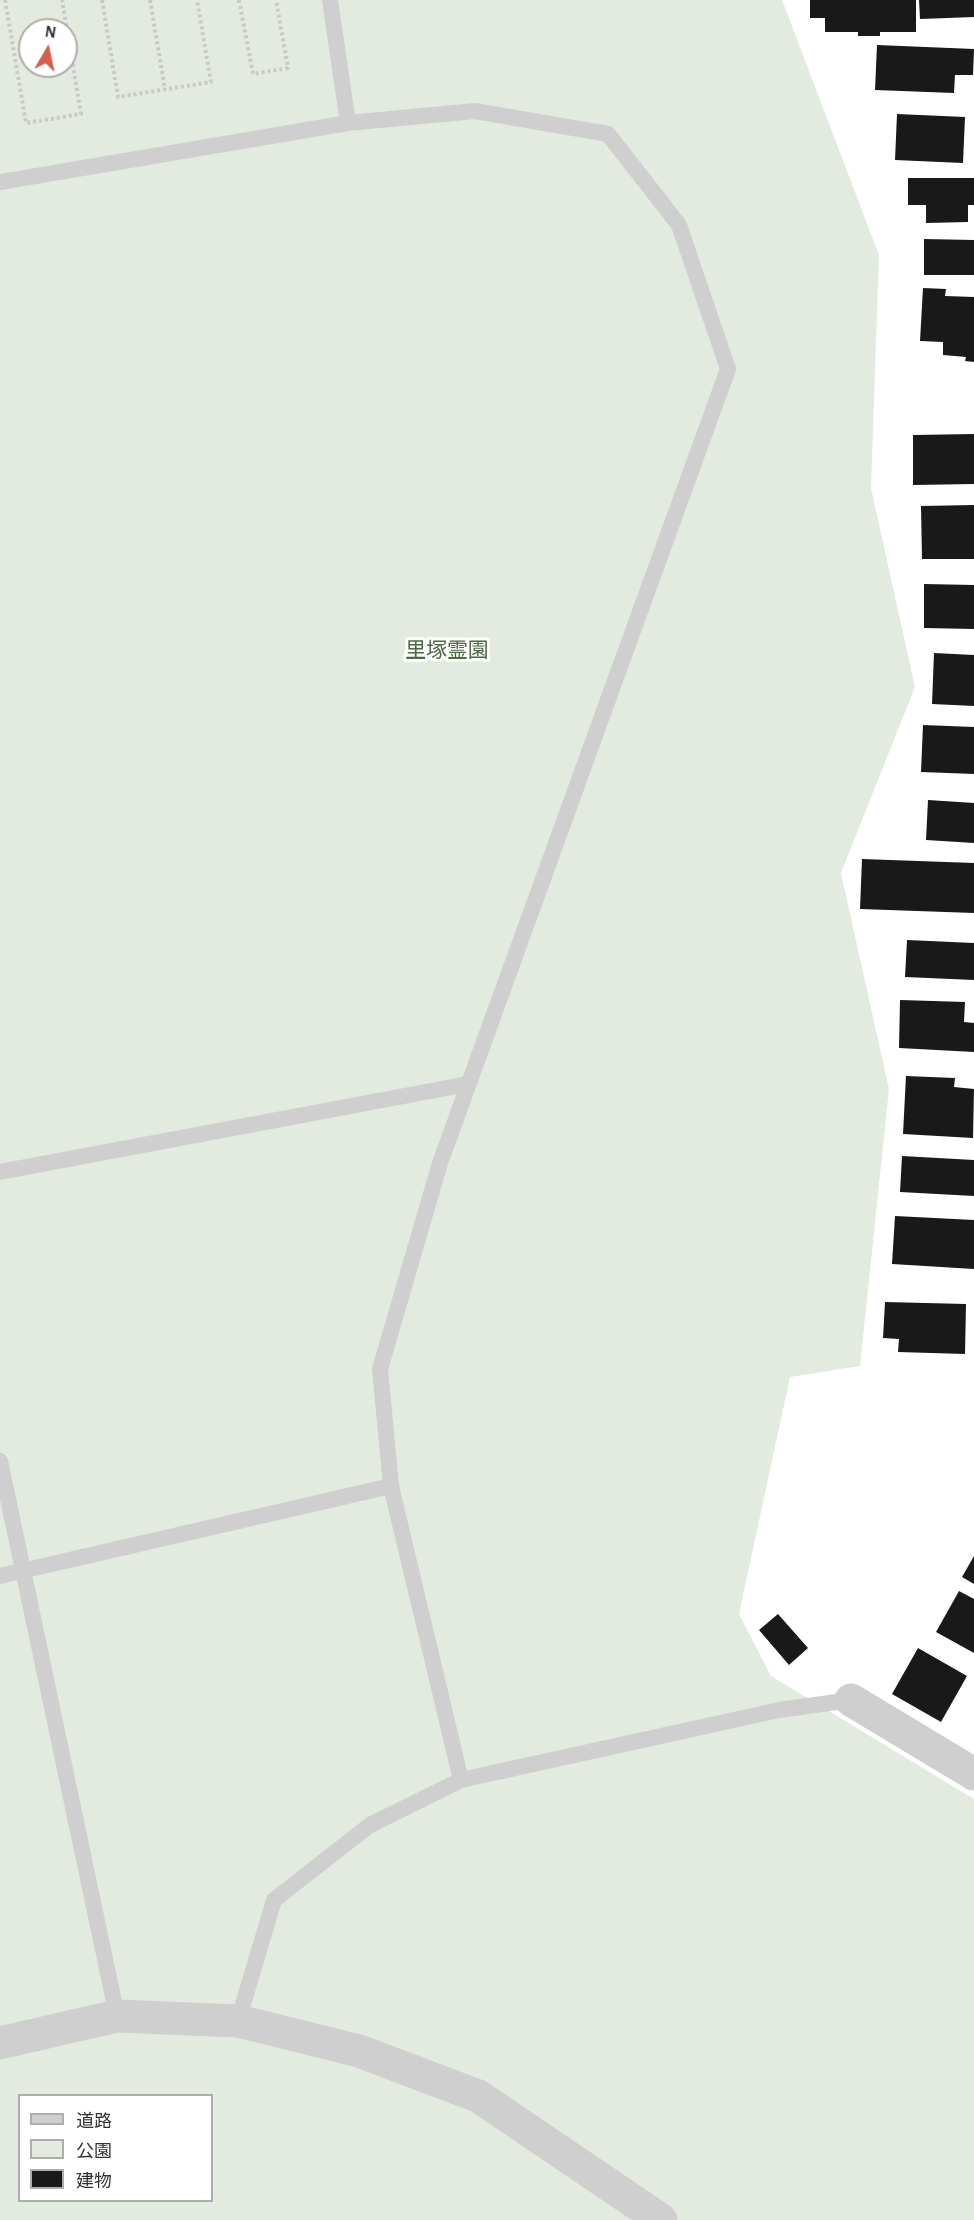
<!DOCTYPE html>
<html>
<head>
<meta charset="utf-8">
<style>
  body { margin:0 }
  #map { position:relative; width:974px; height:2220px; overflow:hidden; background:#fff; font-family:"Alegreya Sans","Noto Sans JP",sans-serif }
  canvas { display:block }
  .legend { position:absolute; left:18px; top:2094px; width:195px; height:108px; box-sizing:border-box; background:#fff; border:2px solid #adadad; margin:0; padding:8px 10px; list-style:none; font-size:18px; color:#323232 }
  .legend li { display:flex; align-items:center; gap:12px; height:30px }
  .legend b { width:30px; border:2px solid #adadad }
  .north { position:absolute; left:18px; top:18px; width:60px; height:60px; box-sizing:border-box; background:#fff; border:2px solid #adadad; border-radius:50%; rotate:9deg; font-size:16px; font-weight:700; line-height:24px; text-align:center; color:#323232 }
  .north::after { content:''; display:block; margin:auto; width:21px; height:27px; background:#d45f4a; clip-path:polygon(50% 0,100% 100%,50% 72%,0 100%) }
</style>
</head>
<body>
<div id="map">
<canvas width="974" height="2220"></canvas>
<ul class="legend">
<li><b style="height:8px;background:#cfcfcf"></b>道路</li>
<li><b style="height:16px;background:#e3eadf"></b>公園</li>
<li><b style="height:16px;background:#191919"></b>建物</li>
</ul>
<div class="north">N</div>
</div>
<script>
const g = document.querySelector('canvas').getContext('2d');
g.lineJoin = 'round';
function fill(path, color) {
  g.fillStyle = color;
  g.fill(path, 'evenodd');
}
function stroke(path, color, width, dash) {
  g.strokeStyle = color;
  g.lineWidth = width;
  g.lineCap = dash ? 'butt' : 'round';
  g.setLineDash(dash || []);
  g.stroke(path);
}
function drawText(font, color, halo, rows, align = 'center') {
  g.font = font + ' "Alegreya Sans","Noto Sans JP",sans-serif';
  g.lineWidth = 6;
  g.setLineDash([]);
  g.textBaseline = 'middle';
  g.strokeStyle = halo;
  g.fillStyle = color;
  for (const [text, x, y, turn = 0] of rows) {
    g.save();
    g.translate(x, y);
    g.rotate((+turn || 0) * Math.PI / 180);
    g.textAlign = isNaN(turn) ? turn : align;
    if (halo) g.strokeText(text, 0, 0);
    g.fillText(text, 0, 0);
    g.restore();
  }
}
const green = new Path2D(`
  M0,0h782l97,255 -8,233 44,199 -74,186 48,216 -29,277 -70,11 -51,237 32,62 203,123v421h-974zM30,30h36v36h-36zM20,2096h192v104h-192z`);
const building = new Path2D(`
  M810,0h106v32h-36v4h-22v-4h-33v-14h-15z
  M919,0h55v17l-54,2z
  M877,45l97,4 -1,26h-18l-1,18 -79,-3z
  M897,114l68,3 -2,46 -68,-3z
  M908,178h66v27h-6v17l-42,1v-18h-18z
  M924,239l50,1v35h-50z
  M923,288l23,1 -1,7 29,1v65l-9,-1 1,-4 -23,-2v-13l-23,-1z
  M974,434v50l-61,1v-50z
  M974,505v54h-52l-1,-53z
  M924,584l50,1v44l-50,-1z
  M934,653l40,2v51l-42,-2z
  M923,725l51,2v47l-53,-2z
  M928,800l46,3v40l-48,-3z
  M862,859l112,4v50l-114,-4z
  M907,940l67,3v37l-69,-3z
  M900,1000l65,2 -1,20 10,1v29l-75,-4z
  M906,1076l49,2 -1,9 20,2 -1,49 -70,-4z
  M902,1156l72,4v36l-74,-4z
  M895,1216l79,4v49l-82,-5z
  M885,1302l81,2 -1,50 -67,-2 1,-13 -16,-1z
  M974,1556v28l-12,-7z
  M959,1591l15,8v54l-38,-21z
  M778,1614l30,34 -19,17 -30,-35z
  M918,1648l49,28 -26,46 -49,-28z`);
const path = new Path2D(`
  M5,0l21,123 55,-9 -19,-114
  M102,0l16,97 93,-15 -14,-82
  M150,0l15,90
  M239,0l14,74 35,-6 -12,-68`);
const service = new Path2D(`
  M348,123l127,-12 133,23 71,91 49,144 -288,794 -60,206 11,117 70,294
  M0,182l348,-59 -18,-123
  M0,1172l468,-88
  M0,1461l117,555
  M0,1576l391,-90
  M238,2021l36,-121 96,-75 91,-45 318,-70 72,-10`);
const minor = new Path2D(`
  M851,1700l123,74
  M0,2043l117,-27 121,5 121,30 119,45 183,124`);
const parkNames = [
  ["里塚霊園",447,651]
];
fill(green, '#e3eadf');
fill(building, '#191919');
stroke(path, '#c9c9c9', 4, [3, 3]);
stroke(service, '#cfcfcf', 16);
stroke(minor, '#cfcfcf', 33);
drawText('21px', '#4d6a43', '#fff', parkNames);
</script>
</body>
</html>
